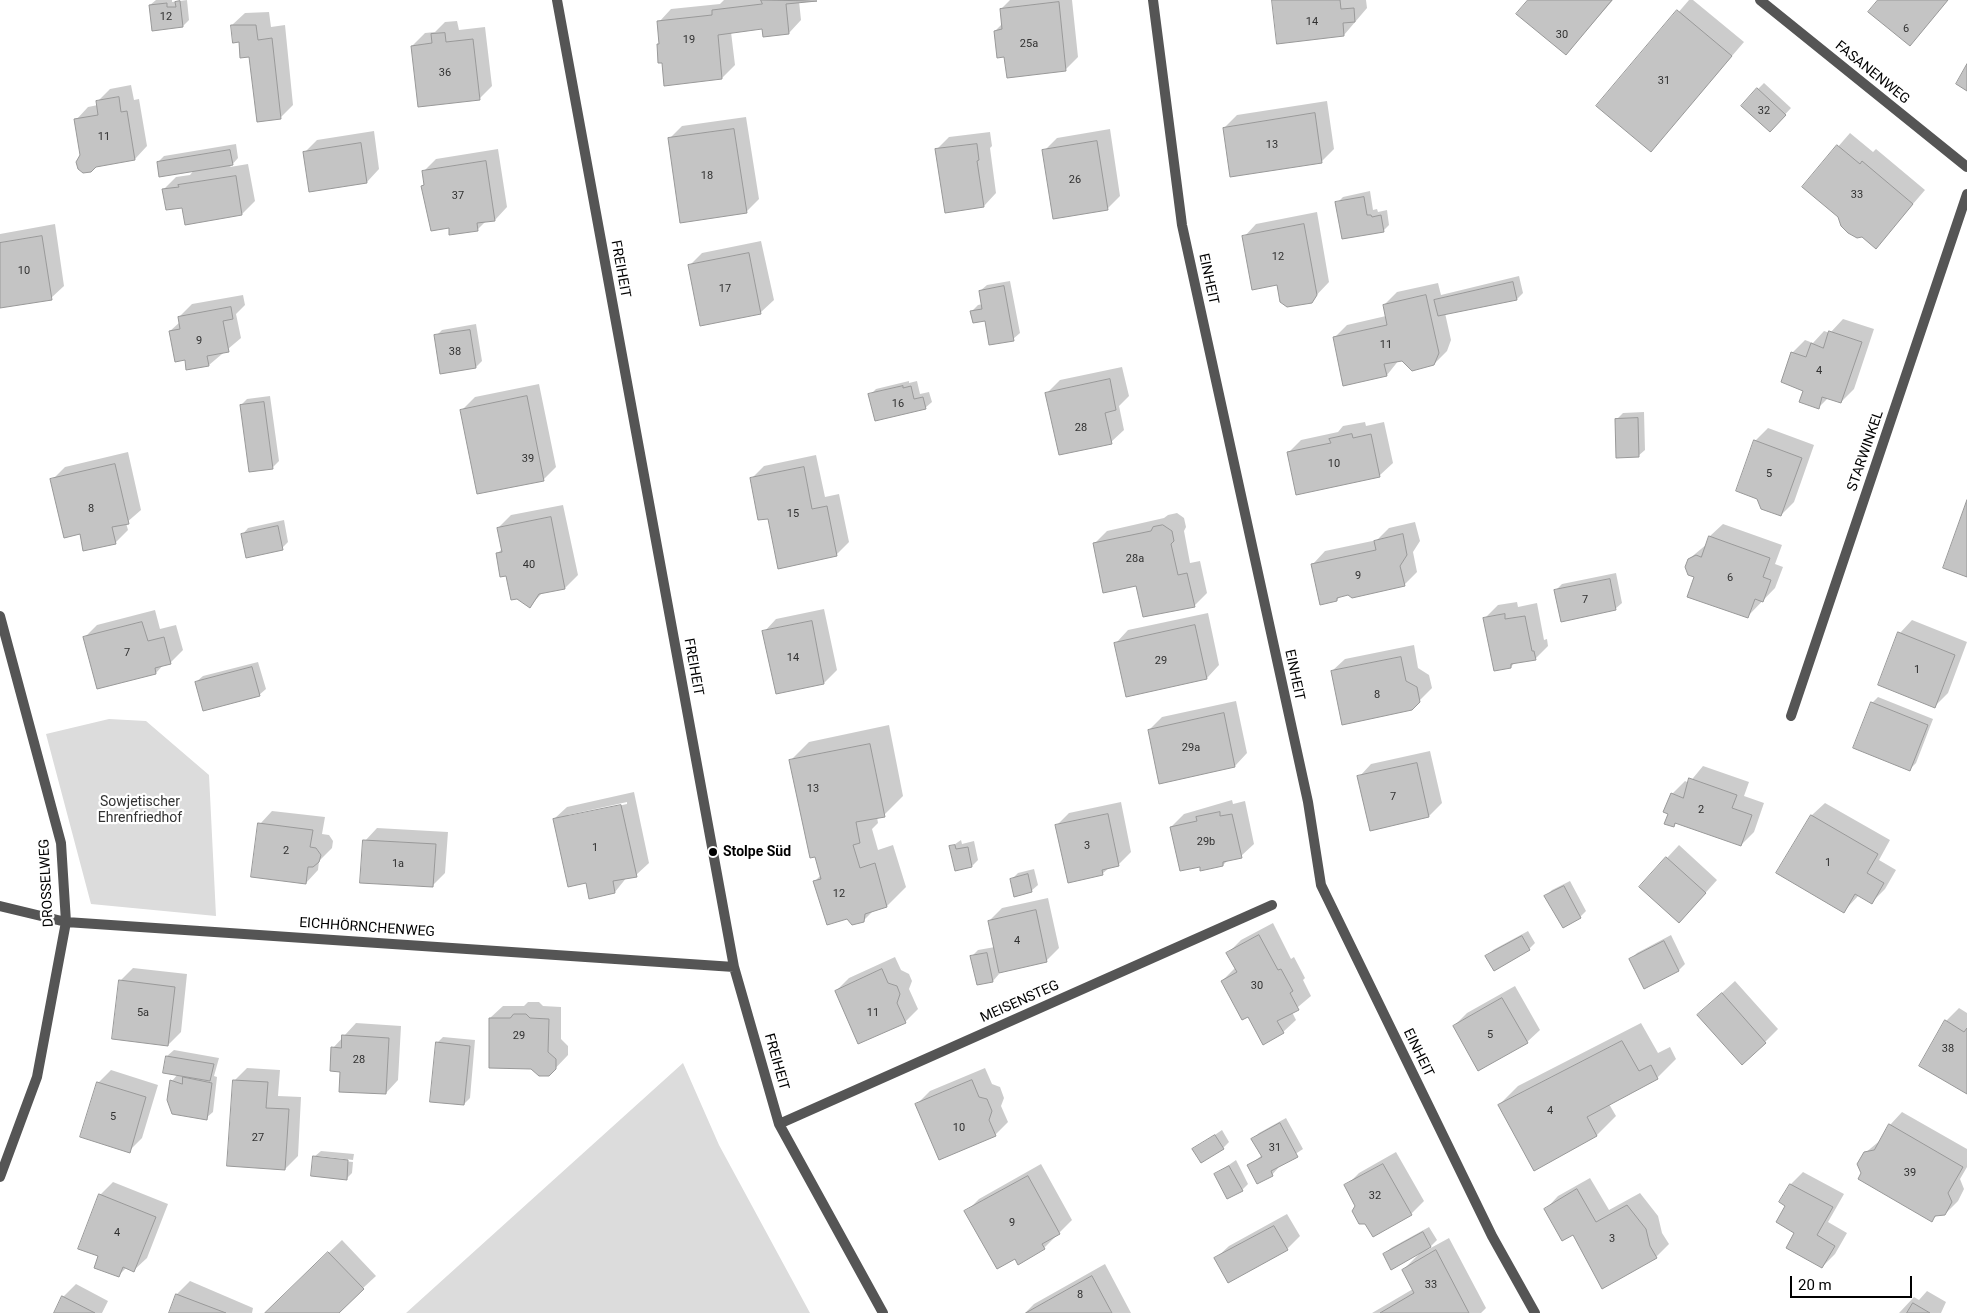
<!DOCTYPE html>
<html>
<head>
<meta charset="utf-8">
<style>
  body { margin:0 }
  #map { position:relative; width:1967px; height:1313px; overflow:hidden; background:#fff; font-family:Roboto,sans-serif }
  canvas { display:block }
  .scale { position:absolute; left:1790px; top:1276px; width:122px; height:22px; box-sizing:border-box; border:2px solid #000; border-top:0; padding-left:6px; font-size:15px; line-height:18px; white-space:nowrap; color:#000; -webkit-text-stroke:4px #fff; paint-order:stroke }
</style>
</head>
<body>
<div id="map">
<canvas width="1967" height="1313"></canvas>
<div class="scale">20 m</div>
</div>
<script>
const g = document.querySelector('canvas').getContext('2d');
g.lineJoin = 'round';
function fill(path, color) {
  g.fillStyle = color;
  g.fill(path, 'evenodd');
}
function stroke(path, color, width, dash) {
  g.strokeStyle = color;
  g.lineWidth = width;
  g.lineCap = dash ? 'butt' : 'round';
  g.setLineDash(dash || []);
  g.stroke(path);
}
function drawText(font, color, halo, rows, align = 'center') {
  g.font = font + ' Roboto,sans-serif';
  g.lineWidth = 4.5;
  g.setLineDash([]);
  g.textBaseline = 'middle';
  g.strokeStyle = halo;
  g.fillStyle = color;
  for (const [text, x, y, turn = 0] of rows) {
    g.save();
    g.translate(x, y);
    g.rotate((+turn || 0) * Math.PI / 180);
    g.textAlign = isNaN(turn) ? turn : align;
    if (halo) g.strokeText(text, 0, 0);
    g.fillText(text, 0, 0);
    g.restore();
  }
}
const green = new Path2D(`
  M109,719l37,2 63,54 7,141 -125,-12 -45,-170z
  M683,1063l36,82 91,168h-404z`);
const shadow = new Path2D(`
  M156,0h16v2l15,-2 2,20 -6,6 -33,-21z
  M724,0h87l-12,1 2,19 -12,13 -26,-5 -32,4 4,33 -13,13 -59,-16 -5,-17 3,-3 -2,-20 12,-13 49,-5z
  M1010,0h62l6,57 -13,13 -60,-14 -10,-25 7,-7 -1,-15z
  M1274,0h92l1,8 -23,27z
  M1529,0h84l-47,54z
  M1689,0h4l51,42 -93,108 -53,-44z
  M269,12l2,15 14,-2 8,80 -12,12 -49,-92 13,-12z
  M457,21l2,9 26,-3 7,59 -13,13 -67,-53 13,-13 10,-1 10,-10z
  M1764,83l27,25 -21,23 -12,-42z
  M131,85l3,15 5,-1 8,47 -12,13 -54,-4 -5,-35 12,-13 10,-2 -1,-3 13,-13z
  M1327,101l7,48 -13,13 -97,-34 13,-13z
  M746,117l13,82 -13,13 -77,-73 13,-13z
  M1110,129l10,67 -13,13 -63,-58 13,-13z
  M374,131l5,38 -12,13 -63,-29 13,-13z
  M990,132l2,14 -2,2 6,45 -12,13 -48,-56 13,-13z
  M1850,133l23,19 3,-3 49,41 -49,57 -73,-60z
  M236,144l2,14 -8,9 18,-3 7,37 -13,13 -56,9 -3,-17 -20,-16 13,-13 14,-2 4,-5 -36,-8 6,-6z
  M498,149l9,58 -12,13 -9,1 -9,9 -55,-44 3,-2 -2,-12 13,-13z
  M1370,191l3,19 4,-1 1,3 9,-2 2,15 -6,6 -46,-28 6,-6z
  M1317,212l12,70 -18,19 -33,-18 -34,-46 12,-13z
  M55,224l9,62 -13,12 -51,8v-72z
  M761,241l13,59 -13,12 -60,12 -11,-59 12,-12z
  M1519,276l4,17 -6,6 -72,14 6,27 -4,11 -13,13 -35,-4 -12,15 -43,10 -10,-47 13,-13 39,-9 -2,-11 13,-13 41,-9 3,12z
  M1010,281l10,52 -7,6 -41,-28 6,-6 5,-1 -3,-13 7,-6z
  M243,295l2,10 -9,9 5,24 -32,27 -23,-7 -16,-27 10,-9 -1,-5 13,-13z
  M1843,319l31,10 -20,60 -13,13 -13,-4 -10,10 -13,-18 -13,-37 13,-13 8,3 11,-12 6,2z
  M476,324l6,37 -6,6 -40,-31 6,-6z
  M1122,367l7,29 -10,10 5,24 -13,12 -64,-49 13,-13z
  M909,381v2l8,-2 3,13 9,-2 3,10 -7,6 -55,-13 6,-6z
  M539,384l17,83 -13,13 -81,-70 13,-13z
  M270,396l9,65 -7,7 -31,-63 6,-6z
  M1644,412l1,38 -7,6 -21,-37 6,-6z
  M1365,422l1,4 18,-4 9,41 -13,12 -83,19 -9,-41 13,-13 37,-8 5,-6z
  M1768,428l46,17 -20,57 -13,13 -23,-17 -3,-57z
  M128,452l13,58 -15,13 2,7 -13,13 -34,-10 -29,-53 13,-13z
  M816,455l9,42 14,-3 10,48 -13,13 -67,-38 -18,-38 13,-13z
  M563,505l15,70 -13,13 -22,4 -13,14 -23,-31 -10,-21 5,-5 -4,-21 13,-13z
  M1177,513l7,5 2,9 -2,4 6,32 10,-2 7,32 -13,13 -57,-22 -43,-40 13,-13 57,-13 4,-3z
  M284,520l4,22 -6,6 -40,-13 6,-7z
  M1415,522l5,19 -7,11 4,20 -13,13 -63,10 -4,5 -24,-36 12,-13 52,-11 12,-12z
  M1723,524l59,21 -7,19 8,3 -8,21 -28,29 -51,-41 -7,-17 18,-15 3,-8z
  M1616,573l6,30 -7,6 -59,-19 6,-6z
  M1517,602l1,5 19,-4 7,37 3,-1 1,7 -13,13 -20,3 -4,5 -26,-49 13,-13z
  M824,609l13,61 -13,13 -47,10 -13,-61 12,-13z
  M155,610l5,19 16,-4 7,25 -13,13 -6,1 -8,9 -72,-35 13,-13z
  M1208,613l11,52 -12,13 -91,-35 12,-13z
  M1912,620l55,22 -19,51 -13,13 -35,-73z
  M1414,645l4,23 11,7 3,13 -21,21 -79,-38 13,-12z
  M258,662l8,27 -7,6 -63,-13 7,-6z
  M1878,697l55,22 -17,44 -6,6 -38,-66z
  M1236,701l11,52 -12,13 -86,-36 13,-13z
  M889,725l14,71 -19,19 -7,2 1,6 -6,6 6,21 15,-5 13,42 -19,19 -13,4 -10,10 -49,-39 6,-6 -31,-114 19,-19z
  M1430,751l12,52 -13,13 -59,13 -11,-52 12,-13z
  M1703,766l46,16 -5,14 20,7 -10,29 -13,13 -64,-23 -3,4 -5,-13 3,-19 13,-13 4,2z
  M634,792l15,71 -13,12 -9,2 -12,15 -28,-10 -33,-63 13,-12zM627,802v2l-59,13v-2z
  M1232,800l1,4 12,-3 9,43 -13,12 -12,3 -6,6 -52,-38 13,-13z
  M1121,802l10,50 -13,13 -8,2 -8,7 -46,-48 13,-13z
  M1825,803l65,37 -11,20 17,10 -11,19 -13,13 -13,-7 -15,16 -66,-38 34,-58z
  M272,811l53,6 -3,17 7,1 4,6 -1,7 -13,13 -1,9 -12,13 -46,-59z
  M377,828l71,4 -3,41 -13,13 -67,-45z
  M961,840l1,4 12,-3 4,19 -6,6 -21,-19z
  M1679,845l38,35 -26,29 -24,-51z
  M1034,869l4,16 -7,6 -19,-12 6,-6z
  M1570,881l16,30 -6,6 -34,-21 6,-6z
  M1048,898l11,50 -13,13 -48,10 1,3 -6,7 -21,-25 6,-6 17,-3 -6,-26 13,-13z
  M1273,923l18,36 3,-2 11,21 -2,2 8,16 -19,16 4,8 -13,12 -34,-17 -27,-34 14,-14 -8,-14 13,-13z
  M1528,931l7,12 -6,6 -42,8 6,-7z
  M1671,935l14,29 -6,6 -48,-11 6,-6z
  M895,957l6,13 8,4 3,7 -3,8 9,20 -13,13 -69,-31 13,-13z
  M133,968l54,6 -6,58 -13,13 -48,-64z
  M1735,981l43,48 -13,13 -53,-40z
  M1515,986l25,44 -13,12 -73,-16 13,-13z
  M528,1002h11l4,4 18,1v32l7,7v9l-19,20 -59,-57 13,-12h21z
  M1959,1008l8,5v79l-21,-71z
  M356,1023l45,3 -3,54 -12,13 -53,-45z
  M1641,1023l17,30 12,-6 6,12 -19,19 -48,26 7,12 -19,19 -63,35 -35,-65 19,-19z
  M443,1037l32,3 -5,58 -6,6 -27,-61z
  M174,1050l45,8 -5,18 3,1 -4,35 -7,6 -34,-37 6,-7 -11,-18z
  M247,1068l33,2 -2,26 23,1 -3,59 -13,13 -50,-89z
  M985,1068l7,16 8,3 4,11 -3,8 7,16 -13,13 -78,-31 13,-13z
  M111,1070l47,15 -16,53 -13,13 -31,-68z
  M1902,1112l65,37v18l-7,12 4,10 -6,12 -13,13h-7l-6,6 -69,-46 2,-21 17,-14 8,-14z
  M1286,1118l17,31 -26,17 1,2 -6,7 -23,-9 13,-11 -9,-16 6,-6z
  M1222,1130l7,12 -6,6 -29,1z
  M321,1151l33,3 -1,6 -35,-4v2l35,4 -1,11 -6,6 -32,-22z
  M1396,1152l28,49 -13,13 -54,-8 -11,-20 13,-13z
  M1236,1160l12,24 -6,6 -26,-16z
  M1041,1164l31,56 -28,28 -29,10 -49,-46 13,-13z
  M1803,1172l41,22 -16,28 19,11 -12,21 -13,13 -26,-34 -9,-27 4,-22z
  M1590,1178l19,32 31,-17 18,23 4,17 7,11 -13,13 -83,-23 -27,-25 12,-13z
  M113,1182l55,22 -21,54 -13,12 -7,-3 -9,9 -18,-20v-61z
  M1287,1214l13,22 -13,13 -71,9 13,-12z
  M1429,1227l8,13 -10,10 22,-12 37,70 -5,5h-109l41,-24 -10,-19 17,-17 -35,1 6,-6z
  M342,1240l34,36 -13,12 -26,25h-71z
  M1105,1264l26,49h-106l9,-9z
  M190,1281l63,27 -1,5h-82l7,-19z
  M76,1284l32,17 -6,12h-47l8,-16z
  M1927,1291l19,11 -5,11h-42l15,-16 5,3z`);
const building = new Path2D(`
  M761,0l56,1 -31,3 3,30 -26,3 -1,-8 -44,6 4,44 -58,7 -2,-23h-4l-1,-19h2l-2,-23 55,-6v-5l50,-6z
  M1272,0h68l1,9 13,-1 1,14 -12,1 1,13 -67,8z
  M1528,0h84l-46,55 -50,-41z
  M1878,0h70l-38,46 -42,-34z
  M180,1l3,26 -31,4 -3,-26 18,-2v4h9l-1,-5z
  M1059,2l7,69 -59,7 -3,-21 -7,1 -3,-27 8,-2 -2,-20z
  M1677,10l55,46 -81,96 -55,-46z
  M231,25h25l2,15 14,-2 9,81 -24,3 -8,-65 -9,1 -1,-16 -6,1z
  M445,33l1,9 27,-3 7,61 -62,7 -7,-61 21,-3 -1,-9z
  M1967,64v27l-11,-7z
  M1757,88l29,27 -16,17 -29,-26z
  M119,97l2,15 6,-1 8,49 -39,7 -5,5 -8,1 -5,-4 -2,-7 4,-7 -6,-36 24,-4 -2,-14z
  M1315,113l7,50 -92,14 -7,-49z
  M734,129l13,84 -67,10 -12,-85z
  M1097,141l11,69 -55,9 -11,-69z
  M361,143l6,40 -58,9 -6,-40z
  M977,144l2,16 -2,1 7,46 -39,6 -10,-64z
  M1837,145l23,19 2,-3 51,43 -37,45 -14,-12 -5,1 -9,-5 -7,-7 -3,-9 -36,-30z
  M230,150l3,15 -74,12 -2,-15z
  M486,161l9,60 -18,2 1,8 -29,4v-7l-18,3 -10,-45 3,-1 -2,-14z
  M236,176l6,39 -57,10 -3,-17 -16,2 -4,-21 17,-2 -1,-2z
  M1364,197l3,18h4l1,2 9,-2 3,17 -42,7 -7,-37z
  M1304,224l13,71 -5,8 -25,4 -7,-5 -3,-17 -25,5 -10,-54z
  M42,236l10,64 -52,8v-65z
  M749,253l12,61 -61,12 -12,-61z
  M1513,282l4,18 -79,16 -4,-16z
  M1004,286l10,55 -25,4 -4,-24 -12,2 -3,-12 12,-2 -3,-18z
  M1426,295l13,58 -5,12 -22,6 -10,-10 -18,3 3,12 -44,10 -10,-49 54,-12 -4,-20z
  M231,307l2,12 -10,2 6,31 -22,4 2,10 -23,4 -1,-10 -10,2 -6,-31 11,-2 -2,-12z
  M470,330l6,38 -36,6 -6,-39z
  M1829,331l33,11 -21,61 -19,-6 -3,12 -20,-7 4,-11 -22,-9 10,-30 15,5 5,-14 12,5z
  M1110,379l6,31 -11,3 7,31 -53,11 -14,-62z
  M903,386v2l8,-2 3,13 9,-2 3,12 -51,12 -7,-27z
  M527,396l17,85 -67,13 -17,-84z
  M264,402l9,67 -24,3 -9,-67z
  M1638,418l1,39 -23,1 -1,-39z
  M1352,434l1,4 18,-4 9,43 -84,18 -9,-43 44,-9 -2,-4z
  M1754,440l48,18 -21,58 -20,-7 -4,-10 -21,-8z
  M115,464l14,60 -17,3 4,17 -33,7 -3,-17 -16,4 -14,-59z
  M804,467l8,42 15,-3 10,50 -59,13 -10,-50 -10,1 -8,-42z
  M1967,500v77l-24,-9z
  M551,517l14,72 -26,5 -9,14 -13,-9 -6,1 -5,-24 -6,1 -4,-24 6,-1 -5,-24z
  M1163,525l9,6 2,10 -3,3 7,31 9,-2 8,34 -52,10 -7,-31 -33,7 -10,-50 58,-12 2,-4z
  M278,526l5,24 -37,8 -5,-24z
  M1403,534l4,21 -7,11 5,20 -53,12 -4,-3 -11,3v3l-17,4 -9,-41 65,-14 -2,-9z
  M1709,536l61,22 -7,19 8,3 -8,22 -8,-3 -7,19 -61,-21 7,-20 -6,-2 -3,-8 3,-8 8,-4 5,2z
  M1610,579l6,31 -55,12 -7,-32z
  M1505,614v5l20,-3 7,35h2l2,9 -25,4v4l-17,3 -11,-53z
  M812,621l12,63 -48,10 -14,-63z
  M142,622l6,19 16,-4 7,27 -16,4 1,6 -59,15 -14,-52z
  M1195,625l12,54 -81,18 -12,-54z
  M1898,632l57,23 -20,53 -57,-23z
  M1401,657l5,24 11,6 3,15 -8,8 -70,15 -11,-54z
  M252,667l8,29 -57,15 -8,-29z
  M1871,702l57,23 -18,46 -57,-23z
  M1224,713l11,54 -76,17 -11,-54z
  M870,744l15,73 -29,5 4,21 -7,2 7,23 15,-5 12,44 -22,7 -1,8 -12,3 -5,-6 -20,6 -14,-44 8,-2 -6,-22 -5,1 -21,-98z
  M1417,763l12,54 -59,14 -13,-55z
  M1689,778l48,17 -5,13 20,7 -11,31 -66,-23 -1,4 -10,-3 4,-10 -5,-2 8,-19 12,5z
  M621,805l16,72 -24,4 2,12 -26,6 -3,-16 -18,4 -15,-68z
  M1220,812v4l12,-2 10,44 -19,4v4l-23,5v-4l-20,4 -10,-44 27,-6 -1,-4z
  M1108,814l11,52 -17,4 1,5 -35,8 -13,-58z
  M1811,815l67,39 -11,19 17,10 -12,21 -17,-10 -11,19 -68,-40z
  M258,823l55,7 -3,17 6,1 5,7 -2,7 -6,5h-5l-2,17 -55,-7z
  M363,840l73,4 -3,43 -73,-4z
  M955,845l1,4 12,-2 4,20 -17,4 -6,-25z
  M1666,857l40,36 -27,30 -40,-36z
  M1028,874l4,18 -18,5 -4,-18z
  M1564,886l17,32 -18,10 -19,-32z
  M1036,910l11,52 -48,11 -11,-52z
  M1259,935l19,35 3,-1 12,22 -3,2 9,17 -22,11 7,12 -21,12 -15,-28 -6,3 -21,-39 16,-9 -11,-19z
  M1522,936l8,14 -36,21 -9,-15z
  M1664,941l15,30 -35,18 -15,-30z
  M987,953l6,29 -16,3 -7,-29z
  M882,969l6,14 9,3 3,8 -3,9 9,20 -48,21 -23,-53z
  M119,980l56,7 -7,59 -56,-7z
  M1722,993l44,50 -24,22 -45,-50z
  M1502,998l26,45 -50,28 -25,-45z
  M514,1014h12l4,4 19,1 -1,33 8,7v10l-7,7h-10l-8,-7 -42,-1v-50h21z
  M1945,1020l19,12 3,-4v66l-48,-28z
  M342,1035l47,3 -3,56 -47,-2 1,-20 -10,-1 1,-24 10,1z
  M1622,1041l17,30 12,-6 7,14 -71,38 10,19 -63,35 -36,-66z
  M436,1042l34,4 -6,59 -34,-3z
  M166,1056l48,8 -4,17 -47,-8z
  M183,1077l29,6 -5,37 -35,-6 -5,-14 3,-20 12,4z
  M233,1080l35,2 -2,26 23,1 -4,61 -58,-4z
  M972,1080l7,17 8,2 5,12 -3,9 7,16 -57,24 -24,-56z
  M97,1082l49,15 -16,56 -50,-16z
  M1280,1123l18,34 -27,14 2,5 -16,8 -10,-19 15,-8 -11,-18z
  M1889,1124l74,43 -15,26 4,9 -7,13 -10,1 -3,6 -74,-43 3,-6 -4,-9 7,-12 10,-2z
  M1215,1135l9,14 -23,14 -9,-14z
  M313,1156l35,4 -1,20 -36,-4z
  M1383,1164l29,51 -39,22 -8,-13h-6l-7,-13 3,-5 -11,-21z
  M1229,1166l14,25 -16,8 -13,-25z
  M1028,1176l32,58 -18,10 3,5 -27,16 -3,-6 -18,10 -33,-58z
  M1790,1184l43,23 -16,28 18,11 -13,22 -36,-20 8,-15 -18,-11 9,-16 -6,-4z
  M1577,1189l19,33 31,-17 19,24 4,17 7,12 -55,31 -29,-54 -11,6 -18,-32z
  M99,1194l57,23 -22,55 -11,-5 -4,10 -25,-9 4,-12 -20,-7z
  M1274,1226l14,24 -60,33 -14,-25z
  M1423,1232l8,15 -40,23 -8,-16z
  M1436,1250l33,63h-89l34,-20 -12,-23z
  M328,1252l36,37 -25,24h-74z
  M1092,1276l20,37h-86z
  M176,1294l50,19h-57z
  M62,1296l33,17h-41z
  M1913,1303l17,10h-23z`);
const street = new Path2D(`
  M557,0l177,967 45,157 104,189
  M1153,0l29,225 126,577 13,83 171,351 43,77
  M1760,0l207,167
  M0,616l61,227 5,79 -29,155 -37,100
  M1791,716l176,-522
  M0,906l66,16 668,45
  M779,1124l493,-219`);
const markers = [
  [713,852,5,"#000"]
];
const numberNames = [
  ["12",166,17],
  ["14",1312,22],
  ["6",1906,29],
  ["30",1562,35],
  ["19",689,40],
  ["25a",1029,44],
  ["36",445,73],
  ["31",1664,81],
  ["32",1764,111],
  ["11",104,137],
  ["13",1272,145],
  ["18",707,176],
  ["26",1075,180],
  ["33",1857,195],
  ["37",458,196],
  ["12",1278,257],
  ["10",24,271],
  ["17",725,289],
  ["9",199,341],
  ["11",1386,345],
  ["38",455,352],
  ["4",1819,371],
  ["16",898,404],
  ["28",1081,428],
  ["39",528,459],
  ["10",1334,464],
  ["5",1769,474],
  ["8",91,509],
  ["15",793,514],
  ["28a",1135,559],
  ["40",529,565],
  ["9",1358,576],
  ["6",1730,578],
  ["7",1585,600],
  ["7",127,653],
  ["14",793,658],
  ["29",1161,661],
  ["1",1917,670],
  ["8",1377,695],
  ["29a",1191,748],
  ["13",813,789],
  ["7",1393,797],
  ["2",1701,810],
  ["29b",1206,842],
  ["3",1087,846],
  ["1",595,848],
  ["2",286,851],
  ["1",1828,863],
  ["1a",398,864],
  ["12",839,894],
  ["4",1017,941],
  ["30",1257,986],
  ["5a",143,1013],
  ["11",873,1013],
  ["5",1490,1035],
  ["29",519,1036],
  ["38",1948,1049],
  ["28",359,1060],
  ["4",1550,1111],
  ["5",113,1117],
  ["10",959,1128],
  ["27",258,1138],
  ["31",1275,1148],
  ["39",1910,1173],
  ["32",1375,1196],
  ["9",1012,1223],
  ["4",117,1233],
  ["3",1612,1239],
  ["33",1431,1285],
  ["8",1080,1295]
];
const streetNames = [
  ["FASANENWEG",1872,73,39],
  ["FREIHEIT",620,269,80],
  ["EINHEIT",1208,279,78],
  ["STARWINKEL",1866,451,-71],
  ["FREIHEIT",693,667,80],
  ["EINHEIT",1294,675,78],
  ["DROSSELWEG",47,883,-93],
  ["EICHHÖRNCHENWEG",367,928,4],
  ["MEISENSTEG",1020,1002,-24],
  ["EINHEIT",1418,1053,64],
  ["FREIHEIT",776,1062,74]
];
const parkNames = [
  ["Sowjetischer",140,802],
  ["Ehrenfriedhof",140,818]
];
const poiNames = [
  ["Stolpe Süd",723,852]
];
fill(green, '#dcdcdc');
fill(shadow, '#0003');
fill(building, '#c4c4c4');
stroke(building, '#999', 1);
stroke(street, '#555', 10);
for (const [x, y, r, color] of markers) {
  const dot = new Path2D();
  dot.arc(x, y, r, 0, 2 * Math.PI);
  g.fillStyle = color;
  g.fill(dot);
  stroke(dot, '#fff', 2);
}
drawText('11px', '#313131', null, numberNames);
drawText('14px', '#000', '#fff', streetNames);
drawText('14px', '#333', '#fff', parkNames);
drawText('bold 14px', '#000', '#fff', poiNames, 'left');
</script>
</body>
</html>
